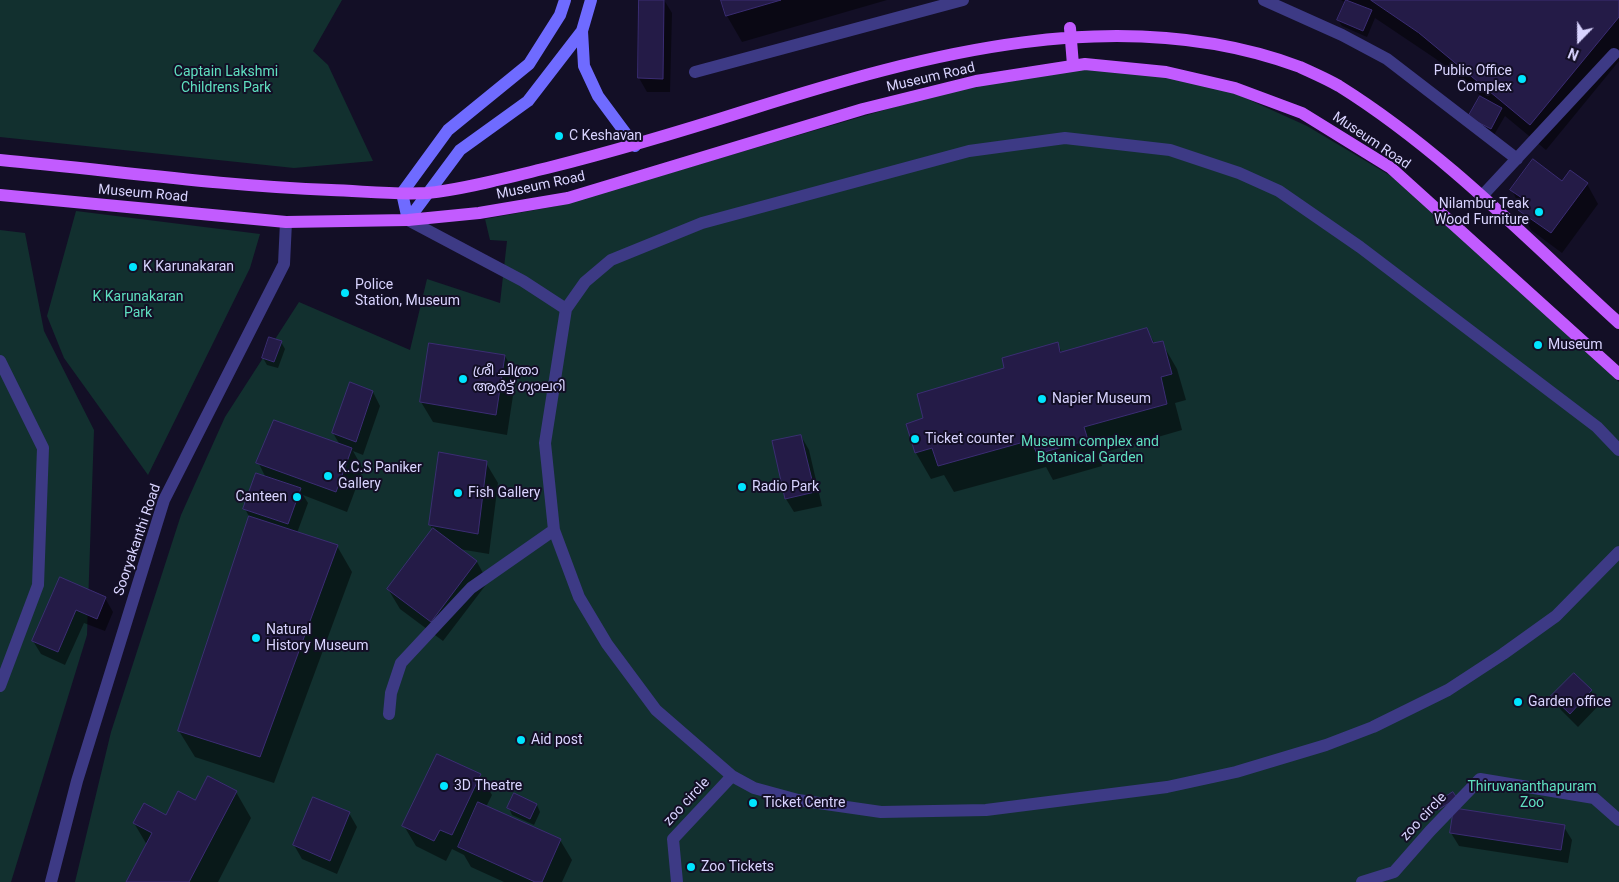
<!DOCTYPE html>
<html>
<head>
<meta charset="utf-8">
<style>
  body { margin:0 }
  #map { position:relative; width:1619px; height:882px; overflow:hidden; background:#130f26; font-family:Roboto,sans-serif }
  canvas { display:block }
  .north { position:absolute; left:1554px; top:15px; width:50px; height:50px; -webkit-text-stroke:4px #130f26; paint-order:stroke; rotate:202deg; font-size:14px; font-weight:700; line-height:20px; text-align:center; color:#d9d4ff }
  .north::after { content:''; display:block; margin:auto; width:18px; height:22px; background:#d9d4ff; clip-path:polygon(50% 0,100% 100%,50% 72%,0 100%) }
</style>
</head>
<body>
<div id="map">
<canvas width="1619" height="882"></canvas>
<div class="north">N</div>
</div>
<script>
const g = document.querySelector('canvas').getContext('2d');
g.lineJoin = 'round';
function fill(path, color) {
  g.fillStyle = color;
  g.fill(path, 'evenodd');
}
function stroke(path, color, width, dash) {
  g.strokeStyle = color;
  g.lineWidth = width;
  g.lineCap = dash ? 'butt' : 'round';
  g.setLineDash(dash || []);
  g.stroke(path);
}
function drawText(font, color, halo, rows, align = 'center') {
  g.font = font + ' Roboto,"Noto Sans Malayalam",sans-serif';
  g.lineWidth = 4;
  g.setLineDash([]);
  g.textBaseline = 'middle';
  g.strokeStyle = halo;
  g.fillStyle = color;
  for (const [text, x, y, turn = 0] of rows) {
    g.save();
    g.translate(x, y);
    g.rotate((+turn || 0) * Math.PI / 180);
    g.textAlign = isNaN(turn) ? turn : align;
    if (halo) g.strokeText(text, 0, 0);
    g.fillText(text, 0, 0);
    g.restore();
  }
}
const green = new Path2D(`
  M0,0h342l-29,51 15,14 45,96 -79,7 -294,-31z
  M1085,64l75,12 72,16 75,34 89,53 223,203v500h-1544l36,-150 70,-217 44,-98 74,-115 111,48 17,-71 73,24 7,-62 -17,-1 -5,-21 72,-13 399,-117z
  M76,211l184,23 -10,34 -102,207 -84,-117 -17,-42z
  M0,230l25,3 19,98 50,99 -7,205 -76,247h-11z`);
const shadow = new Path2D(`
  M640,0h24l8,13 -2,79h-23l-8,-14z
  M722,0h165l-145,42 -15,-26z
  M1341,0h278v61l-73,89 -41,-34 -11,19 -25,-18 12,-21 -45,-37 -61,-41 -8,19 -25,-11 -4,-6 8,-17z
  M1563,182l24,2 11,20 -36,49 -31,-23 -19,-40z
  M1147,330l8,14 7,-1 15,26 9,31 -11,3 7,27 -83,24 3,12 -49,14 -7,-13 -92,25 -10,-17 -13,4 -15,-26 8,-34 82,-50 51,-25 5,8z
  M281,342l4,7 -7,19 -11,-3 -4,-7z
  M430,344l75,12 11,20 -9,59 -74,-13 -12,-20z
  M373,392l7,14 -17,49 -10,-4 10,18 -16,43 -44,-17 5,8 -11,30 40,13 15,26 -78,211 -79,-26 -16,-26 71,-213 -5,-9 21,-31 -8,-16 82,-17 -7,-12z
  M801,436l8,14 13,56 -28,6 -8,-13 -13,-57z
  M486,463l12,20 -9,71 -30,-5 18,13 11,20 -45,59 -43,-32 -12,-20 45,-59 -3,-5z
  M61,578l44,20 8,14 -8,19 -21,-8 -19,42 -24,-11 -8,-13z
  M1574,675l17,16 8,14 -21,22 -17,-17 -8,-14z
  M480,775l12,20 -6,12 74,33 12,20 -10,22h-58l-33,-15 -7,-12 -12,-6 -6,12 -30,-15 -12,-20z
  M236,792l15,26 -33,64h-91l20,-37 -13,-22 33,-7 28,-15z
  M515,795l22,10 3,7 -6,13 -22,-10 -3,-7z
  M349,813l8,14 -20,47 -35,-15 -8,-14z
  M1564,827l8,13 -4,23 -109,-17 -8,-13z`);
const building = new Path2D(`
  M639,0h25l-1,79 -25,-1z
  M721,0h60l-55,16z
  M1346,0l26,10 -9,21 -26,-11z
  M1371,0h248v17l-89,108 -111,-92z
  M1480,96l22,12 -11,21 -23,-12z
  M1533,159l29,22 8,-11 18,13 -37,50 -33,-23 7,-10 -15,-10z
  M1147,328l6,15 10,-2 9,33 -11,3 6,27 -83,23 4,13 -51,14 -6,-14 -93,26 -6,-18 -17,5 -9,-29 17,-6 -6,-24 87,-26 -2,-10 56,-16 2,10z
  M269,337l13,4 -8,21 -12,-4z
  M429,343l76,12 -9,60 -76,-13z
  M350,382l23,9 -17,51 -24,-9z
  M274,420l78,28 -16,44 -80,-29z
  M801,435l14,57 -30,7 -13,-58z
  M439,452l48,9 -9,73 -49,-9z
  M256,473l45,15 -13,36 -45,-15z
  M249,516l89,29 -78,212 -82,-26z
  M433,528l44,33 -46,61 -44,-33z
  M60,577l46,20 -9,22 -21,-9 -18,42 -26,-11z
  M1574,673l18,17 -22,24 -19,-18z
  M437,754l44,20 -29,61 -12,-5 -6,11 -32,-15z
  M208,776l29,15 -48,91h-63l26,-49 -19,-10 11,-20 22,12 12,-24 17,9z
  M1453,792l4,6 -19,12 -4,-6z
  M514,793l23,11 -7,15 -23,-11z
  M313,797l37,15 -20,49 -37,-16z
  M478,802l83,37 -19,43h-7l-77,-35z
  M1454,808l111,17 -4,25 -111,-17z`);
const lane = new Path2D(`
  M1264,0l78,35 45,24 130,100
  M695,72l268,-72
  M1482,196l132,-142
  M408,220l115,61 43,28
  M0,361l43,87 -5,137 -38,101
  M1619,450l-22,-23 -237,-180 -81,-56 -40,-18 -69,-23 -105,-12 -96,13 -267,72 -91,37 -26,22 -19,27 -21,134 9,87 25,67 28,47 49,66 76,66 22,12 44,12 83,12 105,-2 181,-23 69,-15 90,-27 47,-18 75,-37 55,-36 53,-38 63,-64
  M389,714l2,-21 10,-30 70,-75 83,-58
  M677,882l-4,-43 59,-63
  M1362,882l32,-10 36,-41 50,-52 114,19 25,22`);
const street = new Path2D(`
  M51,882l26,-101 87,-281 120,-236 2,-42`);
const secondary = new Path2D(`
  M582,31l2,35 14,30 37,50
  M408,220l52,-70 68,-49 54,-70 9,-31
  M408,220l-6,-27 46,-63 81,-66 31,-49 5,-15`);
const primary = new Path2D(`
  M1070,28l3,37
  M0,160c110,10 220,26 331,30 31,1 65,5 96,3 39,-4 82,-16 120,-25 68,-17 135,-37 201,-58 177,-56 372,-110 552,-43 13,6 27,12 39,19 104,65 190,155 280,237
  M0,195l286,27 122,-2 71,-7 89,-15 295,-89 113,-28 109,-17 81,8 69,16 67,25 89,55 228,206`);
const markers = [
  [1522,79,5,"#00e5ff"],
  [559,136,5,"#00e5ff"],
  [1539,212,5,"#00e5ff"],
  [133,267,5,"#00e5ff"],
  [345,293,5,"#00e5ff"],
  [1538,345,5,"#00e5ff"],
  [463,379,5,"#00e5ff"],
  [1042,399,5,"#00e5ff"],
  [915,439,5,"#00e5ff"],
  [328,476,5,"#00e5ff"],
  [742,487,5,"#00e5ff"],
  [458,493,5,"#00e5ff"],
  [297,497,5,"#00e5ff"],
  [256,638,5,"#00e5ff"],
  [1518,702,5,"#00e5ff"],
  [521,740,5,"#00e5ff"],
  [444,786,5,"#00e5ff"],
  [753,803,5,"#00e5ff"],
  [691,867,5,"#00e5ff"]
];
const poiNames = [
  ["Public Office",1512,71,"right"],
  ["Complex",1512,87,"right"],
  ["C Keshavan",569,136],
  ["Nilambur Teak",1529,204,"right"],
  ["Wood Furniture",1529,220,"right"],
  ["K Karunakaran",143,267],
  ["Police",355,285],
  ["Station, Museum",355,301],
  ["Museum",1548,345],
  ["ശ്രീ ചിത്രാ",473,371],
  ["ആർട്ട് ഗ്യാലറി",473,387],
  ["Napier Museum",1052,399],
  ["Ticket counter",925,439],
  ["K.C.S Paniker",338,468],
  ["Gallery",338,484],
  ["Radio Park",752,487],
  ["Fish Gallery",468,493],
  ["Canteen",287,497,"right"],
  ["Natural",266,630],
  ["History Museum",266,646],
  ["Garden office",1528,702],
  ["Aid post",531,740],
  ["3D Theatre",454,786],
  ["Ticket Centre",763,803],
  ["Zoo Tickets",701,867]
];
const parkNames = [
  ["Captain Lakshmi",226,72],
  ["Childrens Park",226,88],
  ["K Karunakaran",138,297],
  ["Park",138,313],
  ["Museum complex and",1090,442],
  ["Botanical Garden",1090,458],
  ["Thiruvananthapuram",1532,787],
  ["Zoo",1532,803]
];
const streetNames = [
  ["Museum Road",931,78,-13],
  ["Museum Road",1371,141,34],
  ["Museum Road",541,186,-12],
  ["Museum Road",143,194,5],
  ["Sooryakanthi Road",138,540,-71],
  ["zoo circle",687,802,-47],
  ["zoo circle",1424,817,-47]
];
fill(green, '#12302f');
fill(shadow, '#0007');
fill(building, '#241b47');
stroke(building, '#3b2d73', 1);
stroke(lane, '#3d3a85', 12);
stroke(street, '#3d3a85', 12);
stroke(secondary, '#6f6bff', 12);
stroke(primary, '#c25bff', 12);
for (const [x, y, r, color] of markers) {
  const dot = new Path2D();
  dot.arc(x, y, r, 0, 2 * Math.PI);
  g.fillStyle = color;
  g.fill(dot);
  stroke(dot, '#130f26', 2);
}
drawText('14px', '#d9d4ff', '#130f26', poiNames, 'left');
drawText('14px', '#5fe0c0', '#130f26', parkNames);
drawText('14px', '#d9d4ff', '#130f26', streetNames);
</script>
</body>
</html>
